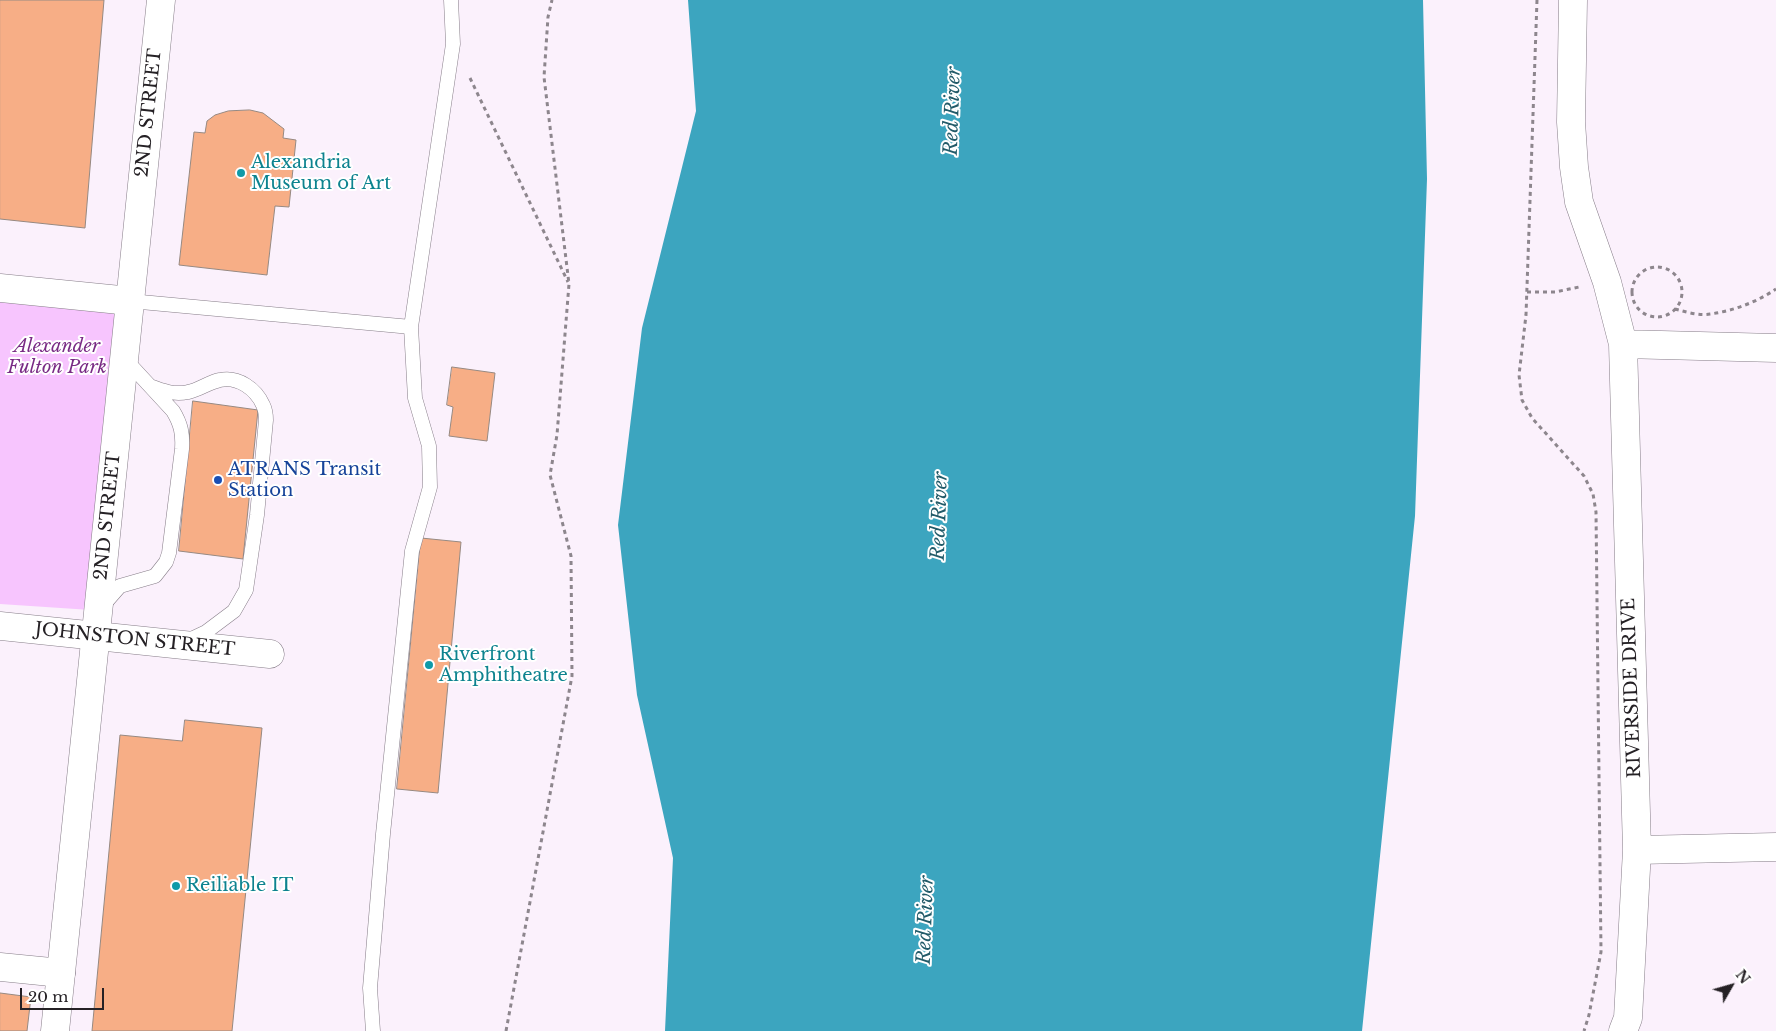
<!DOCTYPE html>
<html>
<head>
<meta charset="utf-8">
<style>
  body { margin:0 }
  #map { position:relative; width:1776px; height:1031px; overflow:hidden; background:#fbf1fc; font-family:"Libre Baskerville",serif }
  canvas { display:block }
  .north { position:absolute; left:1706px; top:961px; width:50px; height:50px; -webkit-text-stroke:4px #fff; paint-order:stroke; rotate:52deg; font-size:14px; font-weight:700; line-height:20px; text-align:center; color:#252125 }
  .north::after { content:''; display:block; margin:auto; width:18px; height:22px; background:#252125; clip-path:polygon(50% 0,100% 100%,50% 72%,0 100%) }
  .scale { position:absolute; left:20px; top:988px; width:84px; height:22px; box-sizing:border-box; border:2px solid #252125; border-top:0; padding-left:6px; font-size:15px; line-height:18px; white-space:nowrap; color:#252125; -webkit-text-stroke:4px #fff; paint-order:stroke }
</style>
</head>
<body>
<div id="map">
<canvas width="1776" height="1031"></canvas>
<div class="north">N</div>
<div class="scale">20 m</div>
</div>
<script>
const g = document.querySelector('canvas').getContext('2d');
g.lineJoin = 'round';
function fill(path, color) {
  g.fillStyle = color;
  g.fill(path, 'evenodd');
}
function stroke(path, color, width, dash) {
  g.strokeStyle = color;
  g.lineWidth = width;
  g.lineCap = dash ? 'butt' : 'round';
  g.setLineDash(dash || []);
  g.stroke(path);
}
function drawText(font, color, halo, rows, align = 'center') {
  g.font = font + ' "Libre Baskerville",serif';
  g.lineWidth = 4;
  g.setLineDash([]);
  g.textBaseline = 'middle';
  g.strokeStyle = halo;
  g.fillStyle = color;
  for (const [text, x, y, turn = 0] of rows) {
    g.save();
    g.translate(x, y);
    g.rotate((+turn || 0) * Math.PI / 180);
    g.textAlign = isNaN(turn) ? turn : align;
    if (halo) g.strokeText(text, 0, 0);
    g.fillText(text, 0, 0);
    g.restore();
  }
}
const green = new Path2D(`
  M0,294l126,11 -35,305 -91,-6z`);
const water = new Path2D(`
  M688,0h735l4,179 -12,337 -53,515h-697l8,-173 -36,-163 -19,-170 24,-197 54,-217z`);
const building = new Path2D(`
  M0,0h104l-19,228 -85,-9z
  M250,110l13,3 21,16 -1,9 13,2 -7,67 -14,-1 -8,69 -88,-10 15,-133 11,1 2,-12 8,-6 13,-4z
  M452,367l43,6 -8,68 -38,-5 4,-29 -6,-2z
  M193,401l65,9 -15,149 -64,-8z
  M421,538l40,4 -23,251 -41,-4z
  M185,720l77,8 -30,303h-140l28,-296 62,6z
  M0,993l31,4 -4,34h-27z`);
const path = new Path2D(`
  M1537,0l-11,315 -7,60 3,25 10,18 52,58 9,18 3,18 5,440 -12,63 -5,16
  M470,78l98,204
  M1632 292a25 25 0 1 1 50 0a25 25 0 1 1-50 0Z
  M1527,292h28l24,-5
  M1675,309c11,3 24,7 35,5 23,-3 47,-12 66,-25
  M506,1031l66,-355 -1,-120 -21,-81 7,-40 12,-151 -25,-207 4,-60 4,-17`);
const service = new Path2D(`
  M130,301l281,26
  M150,386c13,5 24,9 38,6 11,-2 21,-10 32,-12 18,-4 36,9 43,25 2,4 3,11 3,15l-9,95 -11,75 -12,21 -28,21 -19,9
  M104,609l2,-7 14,-16 35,-10 11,-14 3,-9 13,-104c1,-15 -1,-25 -9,-38l-48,-52
  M373,1031l-3,-43 13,-154 29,-283 18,-64 -1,-41 -14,-48 -4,-71 42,-283 -2,-44`);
const minor = new Path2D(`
  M1573,0l-2,122 3,45 5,35 28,80 16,62 14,506 -9,168 -5,13
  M0,288l130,13
  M1623,344l153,4
  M0,626l270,28
  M1637,850l139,-3
  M0,967l61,6`);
const secondary = new Path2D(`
  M55,1031l106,-1031`);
const markers = [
  [241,173,5,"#0f9aa8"],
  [218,480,5,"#1a4fb4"],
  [429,665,5,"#0f9aa8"],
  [176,886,5,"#0f9aa8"]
];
const streetNames = [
  ["2ND STREET",149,113,-84],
  ["2ND STREET",108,516,-84],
  ["JOHNSTON STREET",135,640,6],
  ["RIVERSIDE DRIVE",1632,688,-92]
];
const cultureNames = [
  ["Alexandria",251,163],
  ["Museum of Art",251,184],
  ["Riverfront",439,655],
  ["Amphitheatre",439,676],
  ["Reiliable IT",186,886]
];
const parkNames = [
  ["Alexander",57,347],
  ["Fulton Park",57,368]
];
const transitNames = [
  ["ATRANS Transit",228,470],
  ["Station",228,491]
];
const waterNames = [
  ["Red River",953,111,-88],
  ["Red River",940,516,-88],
  ["Red River",926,920,-88]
];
fill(green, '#f7c5fe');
fill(water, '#3ca5bf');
fill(building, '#f7ae86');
stroke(building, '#968982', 1);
stroke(service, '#867d88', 15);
stroke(minor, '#867d88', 29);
stroke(secondary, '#867d88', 29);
stroke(path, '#8d868d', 3, [4, 4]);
stroke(service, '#fff', 14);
stroke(minor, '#fff', 28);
stroke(secondary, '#fff', 28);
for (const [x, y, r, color] of markers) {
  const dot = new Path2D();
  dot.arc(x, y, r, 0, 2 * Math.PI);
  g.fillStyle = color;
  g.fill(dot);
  stroke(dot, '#fff', 2);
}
drawText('18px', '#252125', '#fff', streetNames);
drawText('18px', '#0d838f', '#fff', cultureNames, 'left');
drawText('italic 18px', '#792b85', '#fff', parkNames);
drawText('18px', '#164399', '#fff', transitNames, 'left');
drawText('italic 19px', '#225b69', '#fff', waterNames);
</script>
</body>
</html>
